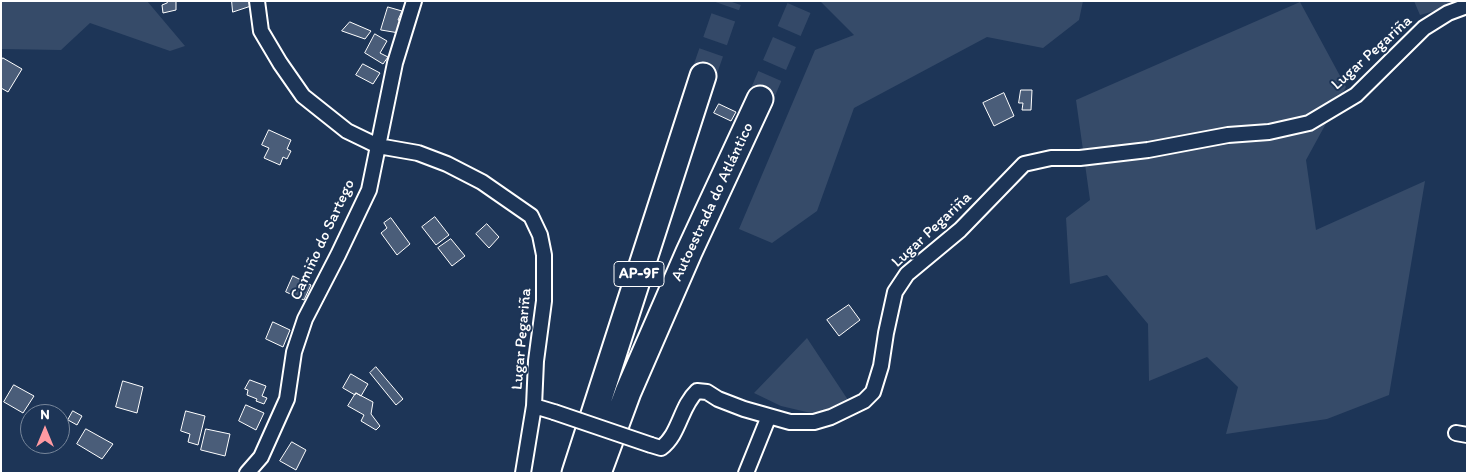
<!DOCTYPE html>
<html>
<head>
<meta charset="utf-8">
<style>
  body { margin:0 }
  #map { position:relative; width:1468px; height:474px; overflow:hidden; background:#1d3557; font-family:Itim,sans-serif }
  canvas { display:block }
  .frame { position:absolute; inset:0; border:2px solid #fff; pointer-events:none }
  .north { position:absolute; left:20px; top:404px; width:50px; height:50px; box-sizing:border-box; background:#1d3557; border:1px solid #77869a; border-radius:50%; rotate:0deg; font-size:14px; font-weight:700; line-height:20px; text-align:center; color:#fff }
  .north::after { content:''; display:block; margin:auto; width:18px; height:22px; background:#ff9aa2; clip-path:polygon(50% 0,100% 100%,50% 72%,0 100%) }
</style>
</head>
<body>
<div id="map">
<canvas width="1468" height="474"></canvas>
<div class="frame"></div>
<div class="north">N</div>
</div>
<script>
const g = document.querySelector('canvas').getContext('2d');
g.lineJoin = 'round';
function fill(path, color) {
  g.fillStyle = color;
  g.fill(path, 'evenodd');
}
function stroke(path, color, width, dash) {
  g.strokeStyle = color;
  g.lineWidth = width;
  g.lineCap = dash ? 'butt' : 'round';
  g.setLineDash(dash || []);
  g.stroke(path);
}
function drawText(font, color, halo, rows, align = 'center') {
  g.font = font + ' Itim,sans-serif';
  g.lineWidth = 4;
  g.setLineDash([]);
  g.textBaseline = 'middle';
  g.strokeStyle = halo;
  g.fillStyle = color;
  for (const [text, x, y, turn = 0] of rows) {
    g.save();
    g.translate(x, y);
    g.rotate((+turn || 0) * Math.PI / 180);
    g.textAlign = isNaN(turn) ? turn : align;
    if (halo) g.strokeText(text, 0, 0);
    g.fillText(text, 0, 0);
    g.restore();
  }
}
const green = new Path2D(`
  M1,1h146l38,45 -15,5 -80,-28 -29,27 -60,-1z
  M820,1h263l-4,19 -36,28 -56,-11 -133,71 -37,103 -45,32 -33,-14 76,-179 39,-15z
  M1414,1h53v1l-47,13z
  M1300,2l46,85 -40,73 10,70 109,-49 -36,214 -62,24 -101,15 12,-47 -31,-30 -58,24 -1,-57 -41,-49 -37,9 -4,-66 24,-18 -14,-100z
  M807,338l41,62 -33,14 -34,-8 -27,-13z`);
const building = new Path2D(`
  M167,1h9v9l-13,3 -1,-8 5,-2z
  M232,1h18l1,5 -18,6z
  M388,7l14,4 -4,9 6,2 -5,11 -18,-3z
  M350,22l21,9 -6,8 -23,-8z
  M375,34l12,7 -7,12 8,4 -5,7 -18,-11z
  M3,58l19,11 -14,23 -7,-4v-27z
  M363,64l17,9 -7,11 -17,-9z
  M1021,90h11l-1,20h-9l1,-7h-4z
  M1004,93l10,23 -20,10 -11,-23z
  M719,104l17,8 -5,9 -17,-8z
  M269,130l22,10 -4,9 4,2 -4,8 -4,-2 -3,8 -16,-7 5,-10 -7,-3z
  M435,217l14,18 -13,10 -14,-18z
  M391,218l19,26 -13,11 -16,-22 6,-5 -3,-5z
  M487,224l12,13 -10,11 -13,-14z
  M451,239l14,17 -13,10 -14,-18z
  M293,276l18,9 -7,15 -18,-8z
  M849,305l11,15 -21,16 -12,-16z
  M273,322l17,8 -7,17 -17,-8z
  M376,367l27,32 -7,6 -26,-32z
  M351,374l17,10 -7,12 -5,-3 -1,2 -12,-7z
  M250,380l16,6 -4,10 5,2 -3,6 -8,-3 1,-2 -10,-4 1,-5 -3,-1z
  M123,381l20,6 -6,26 -21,-6z
  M14,385l20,11 -11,17 -19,-11z
  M356,393l17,9 -2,12 9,12 -4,4 -15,-9 3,-6 -16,-9z
  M246,405l18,8 -8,17 -17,-9z
  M73,411l9,5 -5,9 -9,-5z
  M186,411l19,5 -7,29 -10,-3 2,-8 -9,-3z
  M86,429l27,15 -11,15 -25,-15z
  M206,429l24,5 -5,22 -24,-6z
  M292,442l14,8 -10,20 -16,-9z`);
const motorwayTunnel = new Path2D(`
  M703,76l26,-75
  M760,99l42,-98`);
const minor = new Path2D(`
  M257,1l4,30 19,32 23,33 44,35 31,15 40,7 29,11 35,18 49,34 9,19 4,20v46l-8,60 -2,45 20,6
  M1456,433l11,2
  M651,445l10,3c19,-14 19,-41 36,-57l10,1 11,7 26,10 46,13h24l17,-5 33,-16 9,-9 8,-26 5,-33 9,-41 12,-18 53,-44 64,-66 27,-6h29l68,-8 80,-15 41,-3 40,-9 47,-28 68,-67 24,-15 19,-7
  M247,473l14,-16 26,-58 7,-47 11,-33 33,-64 31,-65 26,-127 19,-62
  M523,473l11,-67
  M746,473l23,-57`);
const motorway = new Path2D(`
  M575,473l128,-397
  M598,473l30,-81 61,-140 71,-153`);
const minorBridge = new Path2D(`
  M554,412l97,33`);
const shields = [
  [639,274,50]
];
const shieldNames = [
  ["AP-9F",639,274]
];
const streetNames = [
  ["Lugar Pegariña",1372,53,-42],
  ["Autoestrada do Atlántico",713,202,-65],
  ["Lugar Pegariña",932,230,-43],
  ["Camiño do Sartego",323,240,-65],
  ["Lugar Pegariña",522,339,-85]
];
fill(green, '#364b69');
fill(building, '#4a5d79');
stroke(building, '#fff', 1);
stroke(motorwayTunnel, '#344968', 25, [25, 12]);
stroke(minor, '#fff', 18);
stroke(motorway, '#fff', 29);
stroke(minor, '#1d3557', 14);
stroke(motorway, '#1d3557', 25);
stroke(minorBridge, '#fff', 18, []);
stroke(minorBridge, '#1d3557', 14);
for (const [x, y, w] of shields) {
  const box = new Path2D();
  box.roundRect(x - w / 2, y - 12.5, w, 25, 4);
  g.fillStyle = '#1d3557';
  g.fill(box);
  stroke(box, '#fff', 1);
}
drawText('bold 15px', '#fff', null, shieldNames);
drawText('16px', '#fff', '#1d3557', streetNames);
</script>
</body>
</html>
